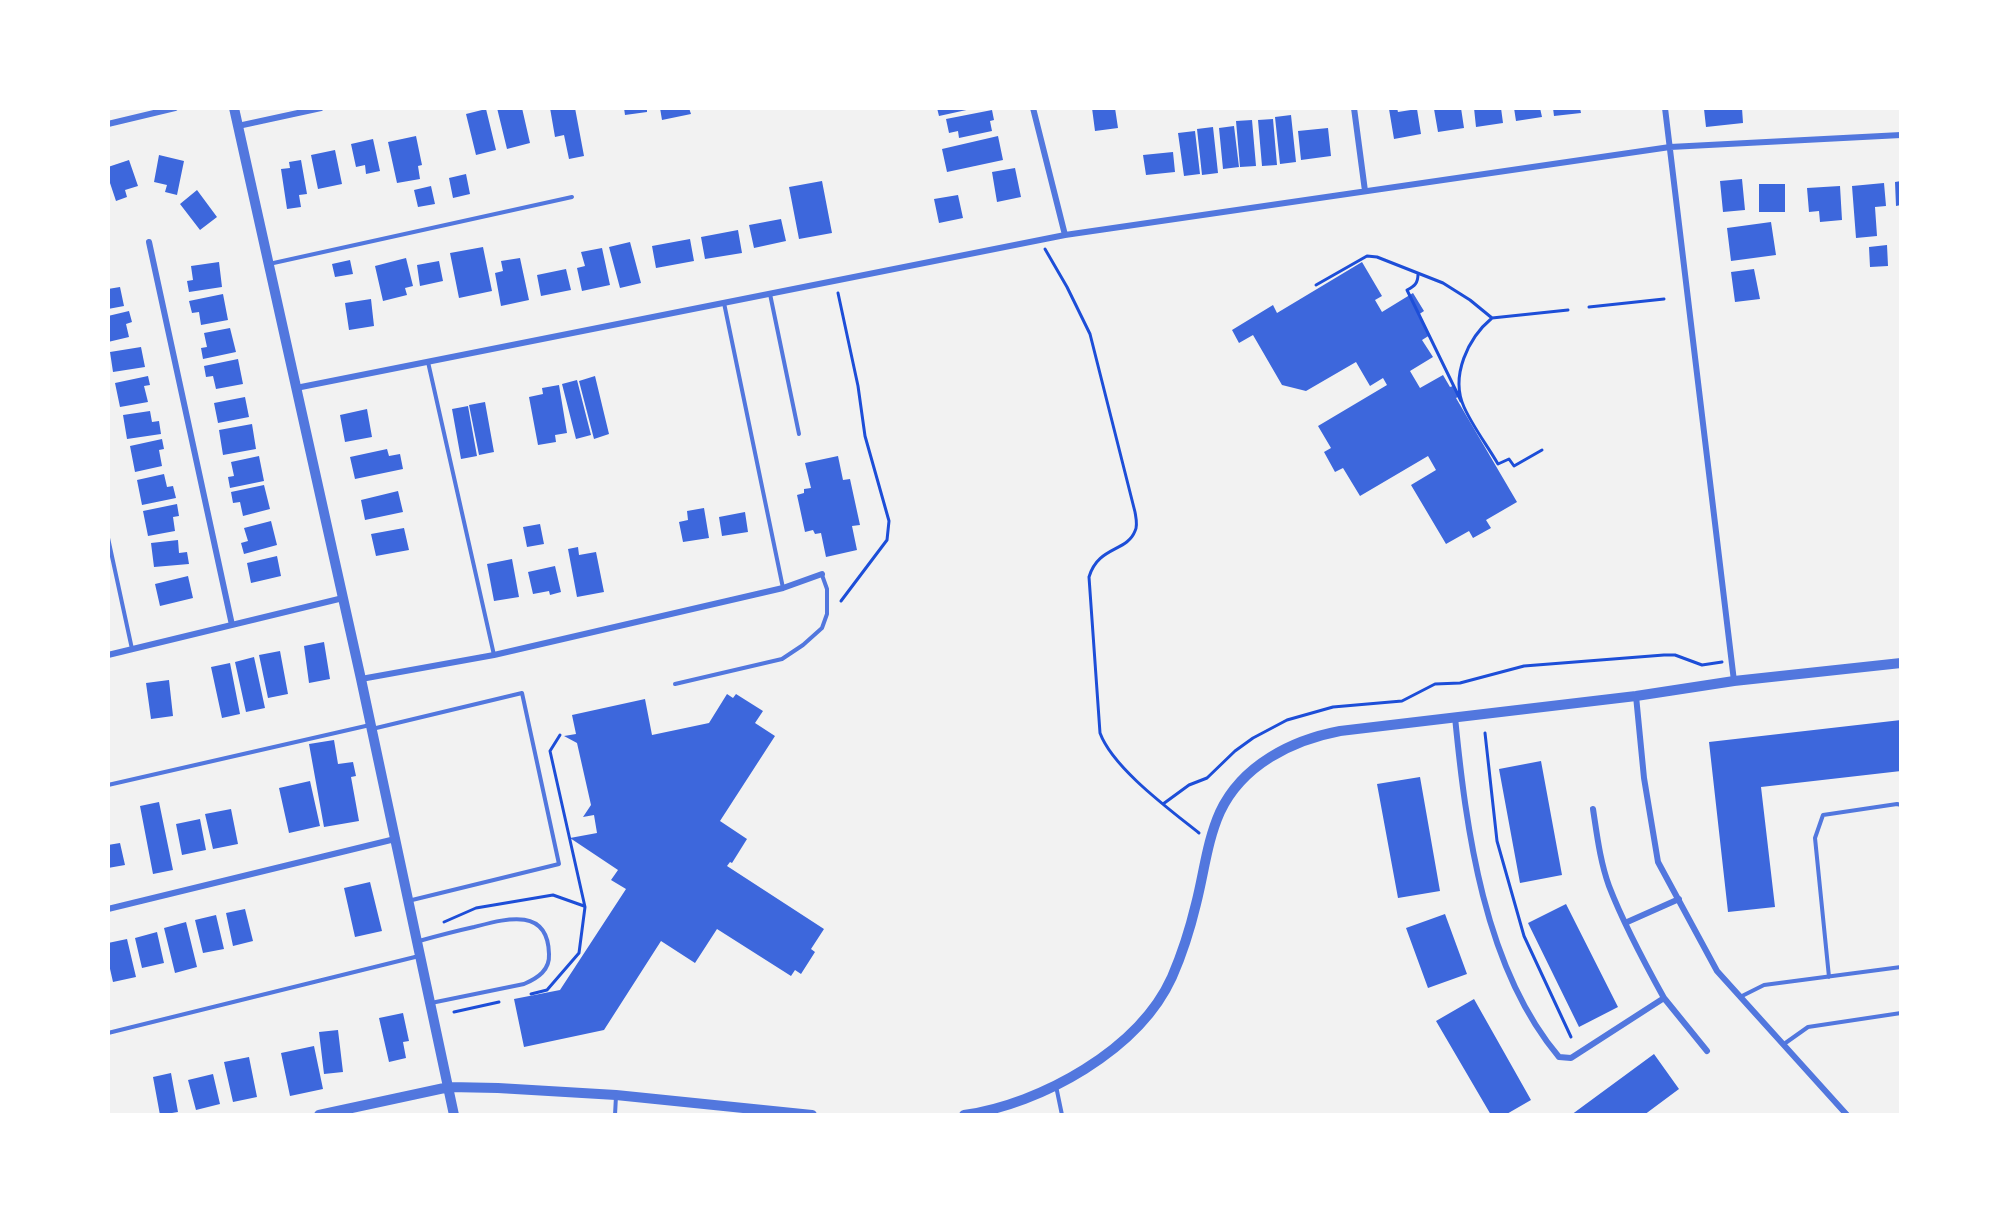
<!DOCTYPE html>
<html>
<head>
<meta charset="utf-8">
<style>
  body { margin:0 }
  #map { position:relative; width:2009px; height:1223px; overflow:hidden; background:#f2f2f2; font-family:Rubik,sans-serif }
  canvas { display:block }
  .frame { position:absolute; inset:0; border:110px solid #fff; pointer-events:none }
</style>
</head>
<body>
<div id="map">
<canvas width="2009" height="1223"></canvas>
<div class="frame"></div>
</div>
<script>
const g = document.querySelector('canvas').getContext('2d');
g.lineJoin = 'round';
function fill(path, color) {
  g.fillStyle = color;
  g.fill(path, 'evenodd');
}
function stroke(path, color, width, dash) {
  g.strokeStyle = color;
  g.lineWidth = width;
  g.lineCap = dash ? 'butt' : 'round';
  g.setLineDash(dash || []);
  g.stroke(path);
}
const building = new Path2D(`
  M497,108h25l8,35 -23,6z
  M550,108h25l9,48 -15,3 -5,-24 -9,2z
  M624,108h23v4l-22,3z
  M660,108h29l2,6 -29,6z
  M937,108h33l1,1 -32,7z
  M1092,108h23l3,20 -23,3z
  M1397,108l1,4 19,-3 4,25 -27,5 -5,-30z
  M1445,108h16l3,20 -26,4 -4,-23z
  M1474,108h27l2,15 -27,4z
  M1514,108h26l2,9 -26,4z
  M1553,108h27l1,5 -27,3z
  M1708,108h34l1,15 -37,4 -2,-18z
  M486,109l10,41 -20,5 -10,-41z
  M992,110l2,10 -4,1 2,10 -33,7 -1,-7 -9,2 -3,-14z
  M1291,115l5,47 -16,2 -5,-47z
  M1273,119l4,46 -15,1 -4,-46z
  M1252,120l4,46 -16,1 -4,-46z
  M1234,126l5,41 -16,2 -4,-41z
  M1213,127l5,46 -16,2 -5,-46z
  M1328,128l3,28 -30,4 -3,-29z
  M1195,131l5,43 -16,2 -6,-43z
  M416,136l6,29 -4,1 2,13 -23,4 -9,-41z
  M998,136l5,24 -56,12 -5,-23z
  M373,139l7,32 -14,3 -1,-9 -9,2 -5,-23z
  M335,150l7,34 -24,5 -7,-34z
  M1173,152l2,20 -29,3 -3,-20z
  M159,155l25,6 -7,34 -12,-3 2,-7 -13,-3z
  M129,160l9,26 -13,4 2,7 -11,4 -8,-24v-10z
  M301,160l6,34 -8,1 2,12 -14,2 -6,-40 9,-1 -1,-6z
  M1015,168l6,29 -24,5 -5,-30z
  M466,174l4,20 -17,4 -4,-20z
  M1742,179l3,31 -22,2 -3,-31z
  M822,181l10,52 -33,6 -10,-52z
  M1901,181v24l-5,1 -1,-24z
  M1884,183l2,23 -11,1 2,29 -21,2 -4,-52z
  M1759,184h26v28h-26z
  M431,186l4,18 -17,3 -4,-17z
  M1840,186l2,34 -22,2 -1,-11 -10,1 -2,-24z
  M197,190l20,27 -17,13 -20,-26z
  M958,195l5,23 -24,5 -5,-24z
  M781,219l5,22 -32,7 -5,-23z
  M1771,222l5,33 -45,6 -4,-33z
  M738,230l4,23 -37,6 -4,-22z
  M690,239l4,22 -38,7 -4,-22z
  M630,242l11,41 -21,5 -11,-41z
  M1887,245l1,21 -18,1 -1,-20z
  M483,247l9,44 -33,7 -9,-45z
  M602,248l8,37 -28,6 -5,-23 8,-2 -4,-14z
  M406,258l7,28 -8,2 2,7 -24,6 -8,-35z
  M520,258l9,42 -28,6 -6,-33 8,-2 -2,-10z
  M350,260l3,14 -18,3 -3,-13z
  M439,261l4,20 -23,5 -3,-21z
  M219,262l3,25 -33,5 -2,-11 6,-1 -2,-14z
  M1362,262l20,34 -7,4 7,12 31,-19 11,18 -6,4 12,20 -8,5 11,17 -23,14 10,17 23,-13 7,12 3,-1 7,10 -4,2 61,104 -31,18 5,8 -18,10 -4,-7 -23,13 -35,-59 25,-15 -8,-14 -68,40 -17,-28 -8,4 -11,-20 7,-4 -13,-22 69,-41 -4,-7 -13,8 -14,-24 -50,29 -24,-6 -29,-50 -14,8 -7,-13 41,-25 4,8z
  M566,269l5,21 -30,6 -4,-21z
  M1754,269l6,30 -25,3 -4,-30z
  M120,287l4,19 -16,3v-20z
  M223,294l5,26 -27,5 -2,-13 -7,1 -3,-12z
  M371,299l3,27 -25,4 -4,-27z
  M129,311l3,11 -6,2 3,13 -21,5v-26z
  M230,328l6,24 -33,7 -2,-11 6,-1 -3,-14z
  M141,347l4,20 -32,5 -3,-20z
  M238,359l5,25 -27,5 -3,-13 -7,1 -2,-11z
  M148,376l2,9 -6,1 4,16 -28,5 -5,-24z
  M595,376l14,58 -15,5 -15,-58z
  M577,380l14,55 -15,4 -14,-55z
  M559,385l8,48 -12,2 1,7 -18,3 -9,-48 14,-3 -1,-6z
  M245,397l4,20 -31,6 -4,-20z
  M485,402l9,50 -15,3 -10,-50z
  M468,406l9,50 -16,3 -9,-50z
  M367,409l5,28 -27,5 -5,-27z
  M150,411l2,11 7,-1 2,13 -34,5 -4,-24z
  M252,424l4,25 -33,6 -4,-25z
  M162,439l2,10 -5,1 3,16 -27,6 -5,-26z
  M387,449l2,7 11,-2 3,15 -48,10 -5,-22z
  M259,456l5,25 -34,7 -2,-11 6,-1 -3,-14z
  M838,456l5,24 7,-1 10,46 -8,1 5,24 -31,7 -5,-24 -6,1 -2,-4 -8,2 -8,-37 7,-2v-4l7,-1 -6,-25z
  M164,474l3,13 6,-1 3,12 -34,7 -5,-25z
  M264,485l6,24 -27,7 -3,-14 -7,1 -2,-11z
  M398,491l5,21 -38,8 -4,-20z
  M177,504l2,12 -6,1 2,14 -27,5 -5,-25z
  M704,508l5,30 -26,4 -4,-20 9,-2 -1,-9z
  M745,512l3,20 -26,4 -3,-19z
  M271,521l6,24 -33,9 -3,-11 7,-2 -4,-13z
  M540,524l4,20 -17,3 -4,-20z
  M404,528l5,22 -33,6 -5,-22z
  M178,540l1,13 8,-1 2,12 -35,3 -3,-24z
  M578,547l1,8 17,-3 8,40 -27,5 -9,-48z
  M277,556l4,20 -30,7 -4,-20z
  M512,559l7,38 -25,4 -7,-37z
  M555,566l6,26 -11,3 -1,-4 -16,3 -5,-22z
  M188,576l5,22 -33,8 -5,-22z
  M324,642l6,37 -21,4 -5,-37z
  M280,651l8,43 -20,4 -9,-43z
  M254,657l11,51 -19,4 -11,-50z
  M230,663l10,51 -18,4 -11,-51z
  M169,680l4,36 -22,3 -5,-36z
  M727,694l6,4 3,-4 27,17 -8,12 20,13 -55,85 27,18 -15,24 -2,-1 -3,4 97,63 -13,20 4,3 -14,22 -6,-4 -4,6 -74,-47 -22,34 -34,-22 -57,89 -80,17 -10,-48 46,-9 66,-101 -15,-9 7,-10 -48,-32 27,-5 -3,-18 -11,2 8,-12 -14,-62 -13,-7 12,-2 -4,-19 73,-16 7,36 57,-12z
  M1901,720v51l-140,16 14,120 -47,5 -19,-170z
  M334,740l4,24 15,-2 3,14 -5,1 8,44 -35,6 -15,-83z
  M1541,761l21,114 -42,8 -21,-114z
  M1420,777l20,114 -42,7 -21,-114z
  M310,781l10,45 -31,7 -10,-45z
  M159,802l14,68 -20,4 -13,-68z
  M231,809l7,35 -25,5 -8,-35z
  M200,819l6,31 -24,5 -6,-31z
  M120,843l5,22 -17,3v-23z
  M370,882l12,49 -27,6 -11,-49z
  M1566,904l52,103 -39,20 -51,-104z
  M245,909l8,32 -20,5 -7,-33z
  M1445,914l22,60 -39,14 -22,-60z
  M216,915l8,34 -21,4 -8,-33z
  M186,922l11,45 -22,6 -11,-45z
  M157,932l7,31 -22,5 -7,-30z
  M127,939l9,38 -23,5 -5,-22v-17z
  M1474,999l57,101 -26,15h-14l-55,-94z
  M403,1013l6,28 -6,1 3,16 -17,4 -10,-44z
  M338,1030l5,42 -19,2 -5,-42z
  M314,1046l9,43 -33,7 -9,-43z
  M1654,1054l25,35 -35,26h-73z
  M249,1057l8,40 -24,5 -9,-40z
  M171,1073l7,39 -18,3 -7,-38z
  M213,1074l7,30 -24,6 -8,-30z`);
const path = new Path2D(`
  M1045,249l22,38 23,47 45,178c1,6 3,14 0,19 -8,21 -37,15 -46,46l11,156c13,35 69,76 99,100
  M1418,274c0,9 -3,12 -11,16l54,111
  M1316,285l51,-29 10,1 66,26 27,17 22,18 76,-8
  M838,293l20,93 7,50 24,85 -2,19 -46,61
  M1589,307l75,-8
  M1492,318c-24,20 -42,58 -28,89 9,20 23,38 34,57l11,-5 5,7 28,-16
  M1485,733l12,108 27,95 47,101
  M1163,804l26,-19 18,-7 28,-27 18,-13 34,-18 46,-13 69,-6 33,-17 25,-1 64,-17 140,-11h11l27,10 20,-3
  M444,922l32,-14 77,-13 31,11
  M531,994l16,-4 32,-37 6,-46 -35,-156 10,-16
  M454,1012l45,-10`);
const service = new Path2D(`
  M269,264l303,-67
  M770,294l29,140
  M724,303l59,285
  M428,362l66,293
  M108,538l24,111
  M675,684l107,-25 21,-14 19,-17 5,-14v-25l-5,-14
  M372,729l150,-36 37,171 -151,37
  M108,785l262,-60
  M419,941c18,-5 37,-10 55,-14 31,-8 74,-21 75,27 1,16 -11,24 -25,30l-93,19
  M1829,977l-14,-139 8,-23 74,-11 4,1
  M1740,997l24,-12 137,-18
  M108,1033l311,-77
  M1784,1044l24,-17 93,-14
  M1056,1086l6,29
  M615,1115l1,-19`);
const minor = new Path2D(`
  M1033,108l32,127
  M1354,108l11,83
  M1665,108l69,573
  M108,124l67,-16
  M238,126l83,-18
  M149,242l83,383
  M296,388l769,-153 605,-88 231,-12
  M108,655l235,-57
  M361,679l133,-24 289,-67 39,-14
  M1636,696l8,82 14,84 59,109 130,144
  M1455,717c11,112 29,251 104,340l12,1 93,-60 43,53
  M1593,809c4,26 7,52 16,77 15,39 35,76 55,112
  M108,909l287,-70
  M1625,923l54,-24`);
const tertiary = new Path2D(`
  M234,108l127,571 93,436
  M319,1115l130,-28 49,1 118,7 196,20
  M964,1115c77,-11 175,-65 208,-138 10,-23 18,-48 24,-73 8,-31 11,-63 24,-92 22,-47 72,-72 120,-81l296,-35 98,-15 167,-18`);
fill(building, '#3d67dc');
stroke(path, '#1d4ed8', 3);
stroke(service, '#5277de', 4);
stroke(minor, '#5277de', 6);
stroke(tertiary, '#5277de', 10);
</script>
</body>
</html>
